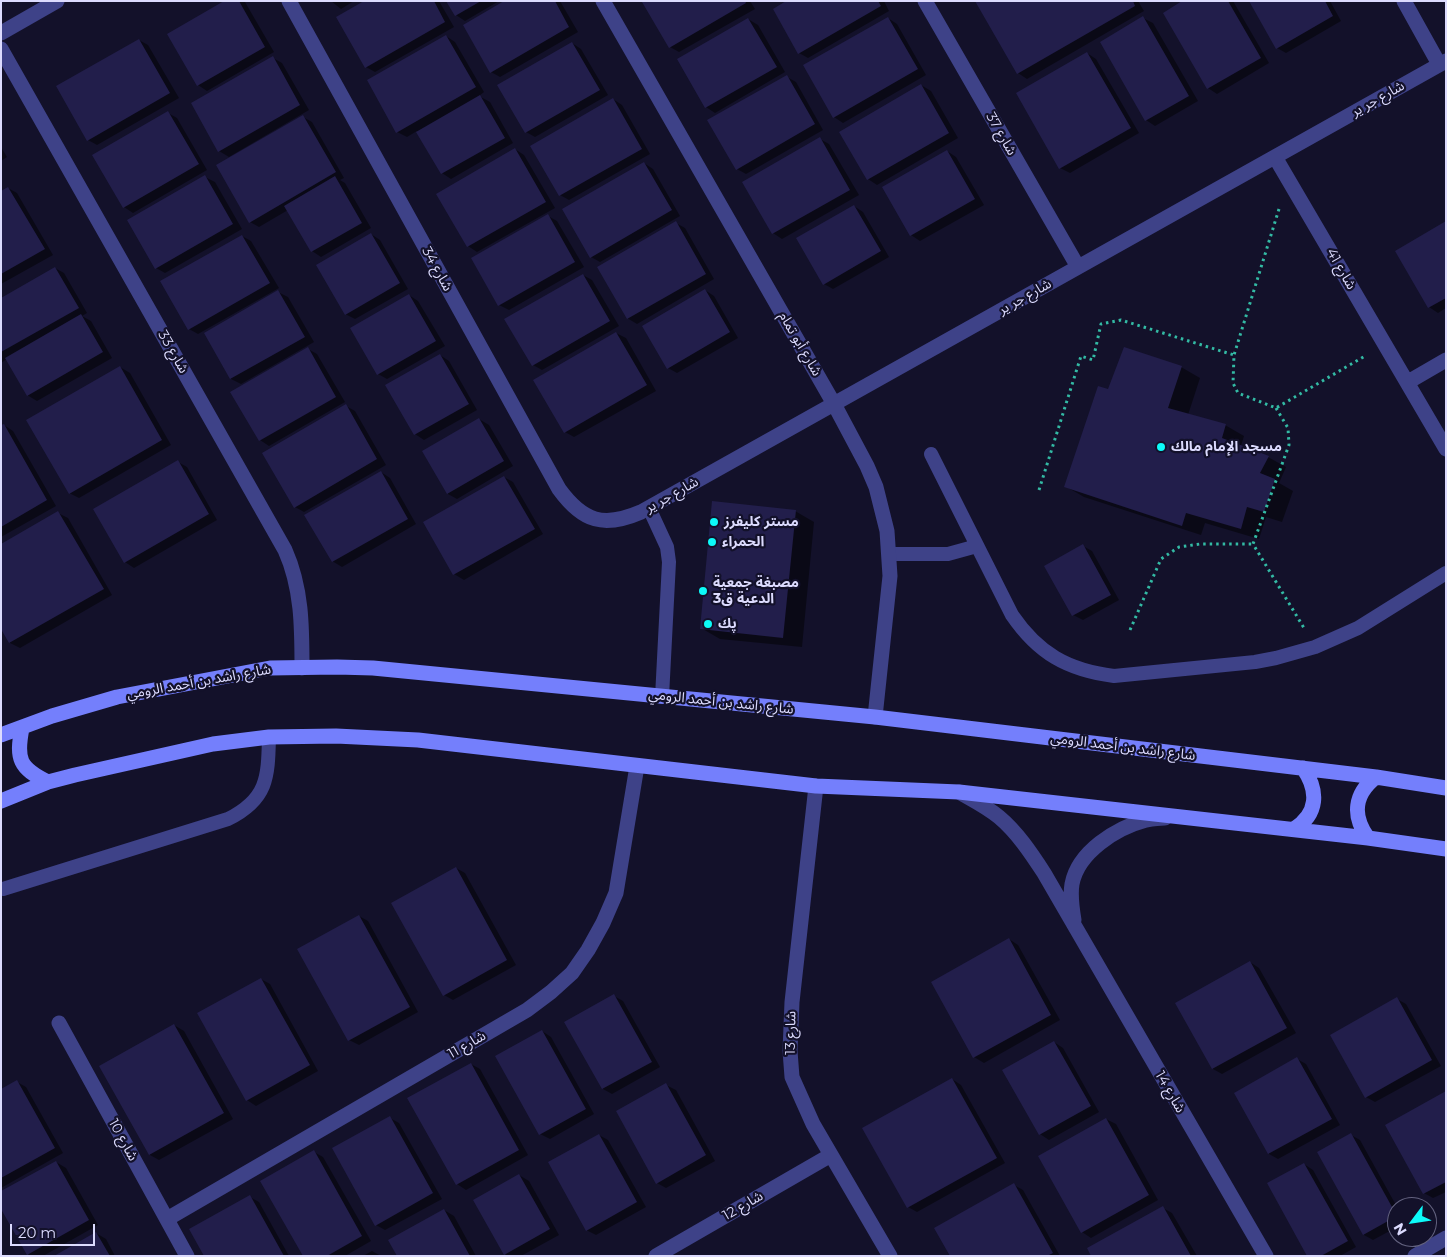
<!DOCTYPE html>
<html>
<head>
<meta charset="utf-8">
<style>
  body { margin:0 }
  #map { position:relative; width:1447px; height:1257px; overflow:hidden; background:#13112a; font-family:Montserrat,sans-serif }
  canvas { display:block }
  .frame { position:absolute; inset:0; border:2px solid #dcdbfe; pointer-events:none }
  .north { position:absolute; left:1387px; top:1197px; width:50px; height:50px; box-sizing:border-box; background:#13112a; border:1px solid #63627f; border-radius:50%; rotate:239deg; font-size:14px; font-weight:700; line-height:20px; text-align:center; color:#dcdbfe }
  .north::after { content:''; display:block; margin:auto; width:18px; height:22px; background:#0cfaf9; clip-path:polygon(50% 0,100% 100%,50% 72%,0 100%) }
  .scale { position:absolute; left:10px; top:1224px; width:85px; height:22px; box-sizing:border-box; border:2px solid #dcdbfe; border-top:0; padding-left:6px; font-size:15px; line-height:18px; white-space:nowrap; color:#dcdbfe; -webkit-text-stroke:4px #13112a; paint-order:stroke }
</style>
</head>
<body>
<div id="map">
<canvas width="1447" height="1257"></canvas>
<div class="frame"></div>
<div class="north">N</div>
<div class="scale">20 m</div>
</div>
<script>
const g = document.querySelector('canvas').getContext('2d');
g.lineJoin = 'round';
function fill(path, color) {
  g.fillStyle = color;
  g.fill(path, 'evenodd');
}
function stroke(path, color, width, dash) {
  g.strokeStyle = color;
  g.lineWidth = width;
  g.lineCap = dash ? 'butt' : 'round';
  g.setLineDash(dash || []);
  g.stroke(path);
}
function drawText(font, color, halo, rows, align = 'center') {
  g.font = font + ' Montserrat,"Noto Sans Arabic",sans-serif';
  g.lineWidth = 4.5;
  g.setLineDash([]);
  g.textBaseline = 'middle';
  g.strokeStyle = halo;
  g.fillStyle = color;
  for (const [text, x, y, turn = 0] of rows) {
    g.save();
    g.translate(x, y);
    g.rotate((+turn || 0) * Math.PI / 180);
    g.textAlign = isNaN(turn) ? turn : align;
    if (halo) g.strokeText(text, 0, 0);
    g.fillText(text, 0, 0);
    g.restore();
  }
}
const shadow = new Path2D(`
  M227,1l18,1 29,50 -67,39 -9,-6z
  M331,1h23l-13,8z
  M367,1h72l15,26 -79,45 -9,-5z
  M448,1h51l-34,20 -9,-6z
  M507,1h53l18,31 -78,45 -9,-5z
  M647,1h103l5,8 -76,43 -9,-5z
  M789,1h95l5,10 -81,47 -9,-5z
  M976,1h162l6,10 -117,68 -9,-6z
  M1185,1h48l36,62 -52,31 -9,-6z
  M1250,1h80l11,20 -55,32 -9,-5z
  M888,18l9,6 29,51 -83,48 -9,-6z
  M1143,18l10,5 45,78 -43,25 -9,-6z
  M748,19l10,6 27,47 -70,41 -9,-6z
  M446,36l9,6 29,50 -5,4 11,6 23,41 -62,36 -9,-6 -25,-42 -10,6 -10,-5z
  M139,40l9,5 31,53 -82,47 -9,-5z
  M572,43l9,6 27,46 -73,42 -9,-5z
  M1087,53l9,6 43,74 -69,40 -10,-5z
  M273,58l9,5 27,47 -80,47 -10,-6 -27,-47z
  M787,77l9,5 27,48 -77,44 -9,-5z
  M921,85l10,6 27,47 -81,47 -9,-6z
  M613,99l9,6 28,49 -81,46 -9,-5z
  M168,113l9,5 30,52 -74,43 -9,-6z
  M303,117l9,5 32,56 -4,2 5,3 26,45 -50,29 -9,-6 -24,-41 -29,17 -9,-5z
  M820,139l9,5 30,51 -77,44 -9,-6z
  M1,147l6,10 -6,4z
  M515,149l9,6 31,53 -78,44 -9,-6 -30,-52z
  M947,151l9,6 28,48 -64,36 -9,-6 -27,-47z
  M644,163l9,6 27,47 -80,46 -9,-5z
  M205,177l10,5 27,47 -77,44 -9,-5z
  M8,188l9,5 36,62 -52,29v-92z
  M854,206l9,6 26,45 -56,32 -9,-5z
  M548,216l9,5 27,46 -75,43 -10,-5z
  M676,223l9,5 29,51 -77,45 -10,-6z
  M1446,223v85l-8,5 -9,-6z
  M371,234l9,6 28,49 -53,30 -10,-5z
  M242,236l9,5 28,47 -81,46 -9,-5z
  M55,268l9,5 23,40 -5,3 9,5 21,37 -75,43 -10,-6 -20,-36 -6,4v-64z
  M583,275l9,5 27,46 -77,44 -9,-5z
  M705,290l9,6 24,42 -61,35 -9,-5z
  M278,292l10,5 26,45 -73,42 -10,-5 -25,-46z
  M409,295l9,6 27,45 -58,33 -9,-5z
  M616,333l10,5 30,53 -82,46 -9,-5z
  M308,349l9,5 28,48 -76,44 -9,-6z
  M440,355l9,6 28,49 -53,30 -9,-6 -28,-48z
  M120,367l10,6 41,72 -92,53 -10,-5z
  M1181,367l19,11 -12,37 37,10 19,11 -3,10 27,11 18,10 -7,16 14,8 -11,31 -16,-5 -7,22 -54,-16 -4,12 -117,-38 -19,-11 43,-96z
  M346,406l9,5 31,54 -82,47 -9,-5z
  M479,419l10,6 24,41 -56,33 -9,-5 -24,-43z
  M4,425l9,6 43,75 -55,31v-110z
  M178,462l9,5 30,53 -83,48 -9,-6z
  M381,472l9,6 26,46 -74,43 -10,-6z
  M504,477l9,5 30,52 -79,46 -10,-6 -29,-52z
  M795,511l19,11 -12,125 -82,-8 -19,-11z
  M58,513l10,5 44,77 -92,53 -10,-5 -9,-16z
  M1083,546l9,5 27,49 -36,20 -10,-5z
  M456,868l9,5 51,92 -63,35 -9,-5z
  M359,916l9,5 50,91 -59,33 -10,-5z
  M1009,939l9,6 42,75 -76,43 -10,-6z
  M1250,962l9,6 37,65 -74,41 -9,-5 -37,-66z
  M261,979l9,5 48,87 -62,35 -9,-6z
  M614,996l9,5 37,66 -48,27 -9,-5 -37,-66z
  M1397,999l9,5 35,62 -66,36 -9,-5z
  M174,1025l10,6 49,88 -74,41 -9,-5 -49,-89z
  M542,1031l9,6 43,77 -44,25 -10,-5z
  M1054,1042l9,6 36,64 -50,28 -9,-6z
  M1297,1059l9,5 34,61 -62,34 -9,-5 -34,-61z
  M471,1064l9,5 48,86 -62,35 -9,-6z
  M952,1079l9,6 44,78 -88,49 -9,-5z
  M17,1082l9,5 37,66 -62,35v-98z
  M666,1085l10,5 39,71 -49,27 -9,-5z
  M1446,1093v99l-13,6 -9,-5z
  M390,1118l9,5 43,76 -57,31 -9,-5z
  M1106,1119l10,5 42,76 -67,38 -9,-6z
  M599,1135l9,5 38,67 -50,28 -10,-5z
  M1351,1135l9,5 37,67v20l-24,13 -9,-5 -45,-82z
  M314,1152l9,5 48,84 -26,15h-41z
  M56,1162l10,6 32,57 -55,31h-12l-3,-2z
  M1304,1164l9,6 43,77 -16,9h-31z
  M519,1175l10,6 30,54 -38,21h-13l-3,-2z
  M1014,1185l9,5 37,66h-109z
  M250,1197l9,5 30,54h-84z
  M1163,1208l9,5 25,43h-104z
  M444,1210l10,6 22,40h-78z
  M96,1233l10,6 9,17h-59z
  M372,1251l9,5h-18z`);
const building = new Path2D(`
  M224,1h15l26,46 -68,39 -30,-52z
  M364,1h70l11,21 -80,46 -29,-51z
  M446,1h35l-26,15z
  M504,1h51l14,26 -79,46 -27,-48z
  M644,1h101l1,2 -77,45 -27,-46z
  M786,1h92l3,5 -83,48 -25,-45z
  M975,1h158l2,5 -118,68z
  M1182,1h46l33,57 -54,31 -44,-76z
  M1249,1h76l8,15 -57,33z
  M1143,16l46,80 -44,25 -45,-79z
  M888,17l30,52 -85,49 -30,-53z
  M748,18l29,49 -72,41 -28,-49z
  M446,35l30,52 -80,46 -29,-53z
  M139,39l31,54 -83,48 -31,-55z
  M572,42l28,48 -75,43 -28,-48z
  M1087,52l44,76 -72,41 -43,-76z
  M273,56l27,49 -82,47 -27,-49z
  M787,75l28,49 -79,46 -29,-50z
  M921,84l28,49 -82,47 -28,-48z
  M480,95l25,43 -64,36 -25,-42z
  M613,98l29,51 -83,47 -29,-50z
  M168,111l31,53 -76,44 -31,-53z
  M303,115l33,57 -87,51 -33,-58z
  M820,137l30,53 -78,44 -30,-52z
  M515,148l31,54 -79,45 -31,-53z
  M947,150l28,49 -65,37 -28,-49z
  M644,162l28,48 -82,48 -28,-49z
  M205,175l28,49 -78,45 -28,-49z
  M335,176l27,47 -51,29 -27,-46z
  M8,187l37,62 -44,25v-83z
  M854,205l27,46 -58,34 -27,-47z
  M548,214l27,48 -77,44 -27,-48z
  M676,221l30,53 -79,45 -30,-52z
  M1446,221v77l-18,10 -33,-57z
  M371,233l29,50 -55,32 -29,-50z
  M242,235l28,48 -82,47 -28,-49z
  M55,267l24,41 -78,44v-54z
  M583,274l27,47 -78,45 -28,-47z
  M705,289l25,43 -63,37 -25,-43z
  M278,290l27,47 -75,42 -26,-46z
  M409,294l27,47 -59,34 -27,-47z
  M81,314l22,38 -76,44 -22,-38z
  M616,332l31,53 -83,48 -31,-53z
  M308,347l28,50 -77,44 -29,-49z
  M1124,347l58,19 -14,42 58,16 -4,14 47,18 -9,17 15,6 -11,33 -17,-5 -6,22 -55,-16 -4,13 -118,-39 34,-101 10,3z
  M440,354l29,50 -55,31 -29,-50z
  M120,366l42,74 -93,54 -43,-74z
  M346,404l31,55 -83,49 -32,-55z
  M479,418l25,43 -57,33 -25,-43z
  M4,424l43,76 -46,27v-102z
  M178,460l31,54 -85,49 -31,-54z
  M381,471l27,48 -76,43 -28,-47z
  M504,476l31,53 -82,46 -30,-53z
  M712,501l84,9 -13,128 -83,-9z
  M58,511l46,78 -95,54 -8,-14v-85z
  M1083,544l28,51 -39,21 -28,-50z
  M456,867l51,93 -64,36 -52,-93z
  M359,915l51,92 -62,34 -51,-92z
  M1009,938l42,77 -78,43 -42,-76z
  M1250,961l37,67 -75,41 -37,-66z
  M261,978l49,87 -64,36 -49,-88z
  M614,994l38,68 -50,27 -38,-67z
  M1397,997l35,63 -67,38 -35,-63z
  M174,1024l50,89 -75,42 -50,-89z
  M542,1030l44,79 -47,26 -44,-79z
  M1054,1041l37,65 -52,29 -37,-65z
  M1297,1057l35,62 -64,35 -34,-61z
  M471,1063l48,87 -63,35 -49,-87z
  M952,1078l45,80 -90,50 -45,-80z
  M17,1080l38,68 -54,30v-89z
  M666,1083l40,72 -50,29 -40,-73z
  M1446,1091v91l-23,12 -38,-69z
  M390,1116l43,77 -58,33 -43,-78z
  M1106,1118l43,77 -68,38 -43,-77z
  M1351,1133l46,83 -34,19 -46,-83z
  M599,1134l38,68 -51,29 -38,-69z
  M314,1150l48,86 -35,20h-24l-43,-75z
  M56,1161l33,59 -62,35 -26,-46v-18z
  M1304,1163l44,78 -27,15h-14l-40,-73z
  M519,1174l31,55 -46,26 -31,-55z
  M1014,1183l39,70 -6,3h-97l-16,-28z
  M250,1195l34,61h-80l-15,-27z
  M1163,1206l28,50h-100l-4,-8z
  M444,1209l26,47h-73l-9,-16z
  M96,1232l14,24h-56z`);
const path = new Path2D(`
  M1279,209l-45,146 -1,28 5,10 38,15 89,-52
  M1276,408l12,20 1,17 -36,99 51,84
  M1039,490l42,-134 12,4 8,-36 20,-4 113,35
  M1130,630l31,-71 18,-12 21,-3h53`);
const lane = new Path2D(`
  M931,454l81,161c26,38 55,55 102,61l141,-14 21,-4 39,-11 43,-19 88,-55
  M649,508l18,39 2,15 -7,135
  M889,554h59l29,-8
  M3,889l225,-70c40,-20 40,-42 41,-82`);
const street = new Path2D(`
  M289,1l270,488c24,33 45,39 82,23l805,-451
  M603,1l231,403 33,62 9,21 11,44 3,45 -15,141
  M925,1l153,266
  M1404,1l35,63
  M1,33l56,-32
  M1,49l284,501c17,38 17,77 17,118
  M1275,157l171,292
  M1408,382l38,-22
  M816,786l-24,216 -2,49 2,26 21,47 77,132
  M959,792c14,8 28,15 40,25 18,15 32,36 45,56l222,383
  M1074,920c-2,-12 -4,-24 -2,-36 6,-32 44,-56 74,-64 6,-1 13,-2 19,-2
  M59,1023l128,233
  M167,1219l360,-209 24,-18 21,-19 16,-23 15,-27 13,-30 21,-127
  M656,1256l175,-101
  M1415,1256l31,-18`);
const secondary = new Path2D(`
  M22,728c-6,31 -3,40 26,54
  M1,735l51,-19 65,-19 153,-29 67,-1 36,1 502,49 501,60 70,11
  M1,801l47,-19 27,-7 138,-31 56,-7 67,-1 82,4 398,46 143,6 409,46 78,11
  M1294,829c24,-15 25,-38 9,-61
  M1368,838c-16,-22 -14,-44 8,-61`);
const markers = [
  [1161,447,5,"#0cfaf9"],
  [714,522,5,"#0cfaf9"],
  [712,542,5,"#0cfaf9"],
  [703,591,5,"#0cfaf9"],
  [708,624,5,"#0cfaf9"]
];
const streetNames = [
  ["شارع جر ير",1378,99,-29],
  ["شارع 37",1001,134,60],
  ["شارع 34",437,269,61],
  ["شارع 41",1341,269,60],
  ["شارع جر ير",1025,297,-29],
  ["شارع أبو تمام",800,344,60],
  ["شارع 33",173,352,60],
  ["شارع جر ير",672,495,-29],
  ["شارع راشد بن أحمد الرومي",199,682,-10],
  ["شارع راشد بن أحمد الرومي",721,702,6],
  ["شارع راشد بن أحمد الرومي",1123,747,7],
  ["شارع 13",791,1033,-89],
  ["شارع 11",467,1045,-30],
  ["شارع 14",1170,1092,60],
  ["شارع 10",123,1140,61],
  ["شارع 12",743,1206,-30]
];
const poiNames = [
  ["مسجد الإمام مالك",1171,447],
  ["مستر كليفرز",724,522],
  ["الحمراء",722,542],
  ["مصبغة جمعية",713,583],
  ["الدعية ق3",713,599],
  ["پك",718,624]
];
fill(shadow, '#0007');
fill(building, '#221e4b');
stroke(path, '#33baa4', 3, [2.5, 4]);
stroke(lane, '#3e4288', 14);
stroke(street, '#3e4288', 15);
stroke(secondary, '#747ffc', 15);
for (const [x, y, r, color] of markers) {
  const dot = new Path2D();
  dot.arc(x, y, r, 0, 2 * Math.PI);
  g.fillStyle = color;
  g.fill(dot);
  stroke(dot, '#13112a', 2);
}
drawText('14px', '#dcdbfe', '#13112a', streetNames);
drawText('bold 14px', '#dcdbfe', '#13112a', poiNames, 'left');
</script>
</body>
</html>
